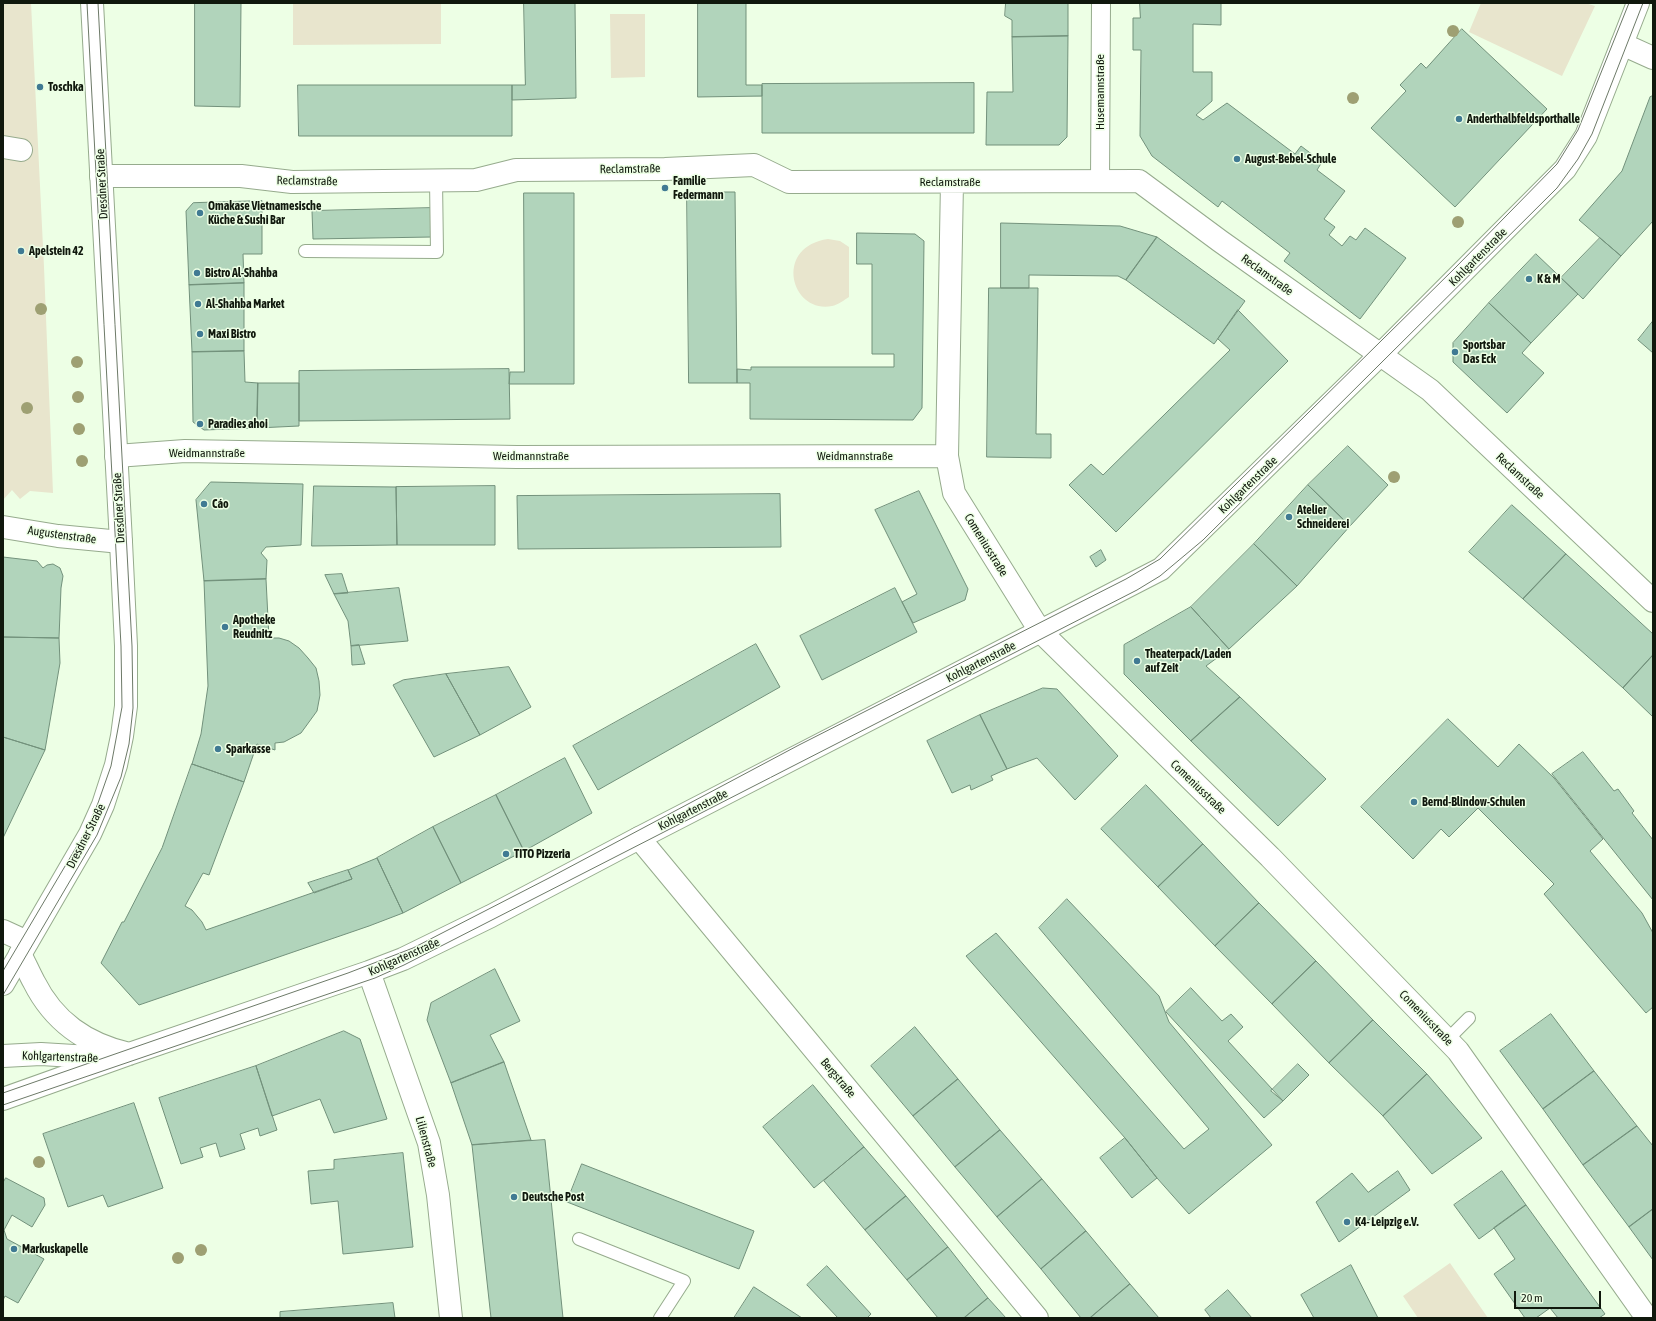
<!DOCTYPE html>
<html>
<head>
<meta charset="utf-8">
<style>
  body { margin:0 }
  #map { position:relative; width:1656px; height:1321px; overflow:hidden; background:#edffe5; font-family:"Asap Condensed",sans-serif }
  canvas { display:block }
  .frame { position:absolute; inset:0; border:4px solid #10180d; pointer-events:none }
  .scale { position:absolute; left:1514px; top:1291px; width:87px; height:18px; box-sizing:border-box; border:2px solid #10180d; border-top:0; padding-left:5px; font-size:12px; line-height:14px; white-space:nowrap; color:#10180d; -webkit-text-stroke:3px #edffe5; paint-order:stroke }
</style>
</head>
<body>
<div id="map">
<canvas width="1656" height="1321"></canvas>
<div class="frame"></div>
<div class="scale">20 m</div>
</div>
<script>
const g = document.querySelector('canvas').getContext('2d');
g.lineJoin = 'round';
function fill(path, color) {
  g.fillStyle = color;
  g.fill(path, 'evenodd');
}
function stroke(path, color, width, dash) {
  g.strokeStyle = color;
  g.lineWidth = width;
  g.lineCap = dash ? 'butt' : 'round';
  g.setLineDash(dash || []);
  g.stroke(path);
}
function drawText(font, color, halo, rows, align = 'center') {
  g.font = font + ' "Asap Condensed",sans-serif';
  g.lineWidth = 3;
  g.setLineDash([]);
  g.textBaseline = 'middle';
  g.strokeStyle = halo;
  g.fillStyle = color;
  for (const [text, x, y, turn = 0] of rows) {
    g.save();
    g.translate(x, y);
    g.rotate((+turn || 0) * Math.PI / 180);
    g.textAlign = isNaN(turn) ? turn : align;
    if (halo) g.strokeText(text, 0, 0);
    g.fillText(text, 0, 0);
    g.restore();
  }
}
const green = new Path2D(`
  M3,3h28l13,264 9,226 -23,-2 -10,8 -8,-9 -9,10z
  M293,3h148v41l-148,1z
  M1481,3h104l10,3 -33,70 -93,-44z
  M610,14h35v63l-34,1z
  M828,239l12,2 9,6v50c-5,3 -11,8 -17,9 -41,8 -59,-59 -4,-67z
  M1450,1263l38,55h-70l-15,-22z`);
const building = new Path2D(`
  M195,3h46l-1,104 -45,-1z
  M524,3h51l1,95 -64,2v-15h13z
  M698,3h48v82h16v11l-64,1z
  M1006,3h62v33l-56,1v-17l-7,-4z
  M1140,3h81v22l-28,-1v48h19v29l-16,14 7,5 24,-17 68,51 6,-8 21,16 -5,8 28,21 -21,28 11,8 -6,8 13,11 8,-10 6,4 9,-12 41,30 -46,61 -76,-58 6,-8 -68,-52 -4,6 -66,-51 -12,-20 1,-86h-8v-32h7z
  M1462,29l85,80 -92,98 -84,-79 35,-37 -6,-6 21,-22 5,5z
  M1068,36l-1,101 -8,8h-73l1,-53h26l-1,-55z
  M974,83v50h-212v-49z
  M298,85h214v51h-213z
  M1653,96v125l-32,35 -42,-36 43,-49 28,-74z
  M687,192h48l2,191h-48z
  M524,193h50v191h-65l1,-12h14z
  M262,201v53h-19l1,29 -55,2 -3,-74 7,-8z
  M432,208v29l-119,2 -1,-28z
  M1001,223l119,3 37,11 -31,43 -8,-4 -89,-1v13h-28z
  M857,233l58,1 9,7 -2,167 -9,12 -163,-1v-36h-13v-14l14,1v-3h143v-13h-22v-90h-15z
  M1157,237l88,64 -31,43 -88,-64z
  M1600,238l21,18 -38,43 -22,-21z
  M1536,254l42,40 -47,49 -42,-40z
  M244,283v68l-52,1 -3,-67z
  M989,288h49l-2,146h15v24l-64,-1z
  M1489,303l42,40 -9,10 22,20 -37,40 -54,-51v-19z
  M1238,310l50,51 -172,171 -47,-47 22,-21 12,11 127,-125 -12,-11z
  M1653,321v32l-15,-13z
  M244,351l1,31 13,1 -1,45 -53,2 -11,-8 -1,-70z
  M509,369l1,50 -211,2v-50z
  M258,383h41v43l-42,2z
  M1348,446l40,39 -38,41 -42,-41z
  M211,482l92,2 -2,61 -35,2 -5,6 6,7 -1,19 -62,2 -8,-81z
  M1308,485l42,41 -53,60 -43,-42z
  M314,486l82,1 1,58 -85,1z
  M495,486v59h-98l-1,-58z
  M919,491l49,98 -3,11 -52,23 -11,-21 15,-8 -42,-84z
  M780,494l1,53 -263,2 -1,-53z
  M1512,505l54,49 -43,45 -54,-47z
  M1254,544l43,42 -68,63 -38,-42z
  M1101,550l5,10 -10,7 -6,-10z
  M1566,554l87,80v21l-30,33 -100,-89z
  M3,557l34,4 6,7 4,-3 6,-1 7,4 3,8 -2,12 -2,50 -56,-1z
  M342,574l6,19 -14,1 -9,-19z
  M266,579l3,59h10l10,3 10,7 9,10 8,10 3,13 1,14 -3,16 -16,22 -17,9 -9,1v7l-18,-6 -13,38 -52,-18 9,-30 7,-48 -4,-105z
  M399,588l9,53 -57,5 -3,-25 -14,-27z
  M895,588l22,44 -95,48 -22,-44z
  M1191,607l38,42 -23,17 34,31 -49,44 -67,-67v-29z
  M3,637l56,1 1,25 -15,87 -42,-13z
  M756,644l24,43 -182,103 -25,-44z
  M359,645l6,19 -13,1 -1,-19z
  M1653,655v62l-30,-29z
  M509,667l22,40 -51,28 -34,-61z
  M446,674l34,61 -46,22 -41,-72 10,-5z
  M1043,688l14,1 61,67 -43,44 -38,-42 -30,11 -27,-54z
  M1240,697l86,82 -48,47 -87,-85z
  M980,715l27,54 -16,7 2,4 -22,10 -1,-5 -18,8 -25,-52z
  M1448,719l50,48 21,-23 35,34 49,61 -13,12 52,62 11,20v74l-7,6 -102,-119 10,-10 -76,-76 -29,29 -8,-8 -28,30 -52,-52z
  M3,737l42,13 -42,88z
  M1583,752l31,39 4,-2 16,22 -2,2 21,27v60l-101,-126z
  M565,758l27,55 -68,38 -28,-56z
  M192,764l52,18 -35,93 -6,-2 -18,33 7,4 10,12 4,8 146,-51 -4,-9 29,-12 26,55 -34,13 -230,79 -38,-42 21,-41h2l38,-74z
  M1146,785l57,59 -45,43 -57,-58z
  M496,795l28,56 -63,32 -28,-56z
  M433,827l28,56 -58,30 -26,-55z
  M1203,844l56,59 -44,43 -57,-59z
  M348,870l4,9 -38,14 -6,-10z
  M1067,899l92,97 10,26 103,123 -83,69 -32,-36 -32,-40 -159,-182 30,-23 188,216 25,-20 -170,-201z
  M1259,903l57,58 -44,43 -57,-58z
  M1316,961l57,59 -44,43 -57,-59z
  M495,969l25,52 -30,14 14,27 -53,21 -24,-63 4,-17z
  M1191,988l31,33 9,-7 12,13 -15,14 55,60 -19,17 -98,-106z
  M1551,1014l43,57 -51,38 -43,-58z
  M1373,1020l54,54 -44,42 -54,-53z
  M915,1027l43,52 -45,37 -42,-50z
  M344,1031l16,8 27,80 -53,14 -14,-34 -48,17 -16,-50z
  M504,1062l27,78 -59,5 -21,-62z
  M1298,1064l11,11 -26,26 -12,-10z
  M256,1066l21,64 -17,6 -2,-8 -18,6 5,15 -25,8 -4,-14 -16,5 3,9 -22,7 -22,-66z
  M1594,1071l43,55 -54,39 -40,-56z
  M1427,1074l55,64 -50,36 -49,-58z
  M958,1079l42,51 -45,37 -42,-51z
  M813,1085l51,62 -50,41 -51,-61z
  M134,1103l29,85 -55,19 -5,-12 -35,12 -25,-73z
  M1637,1126l16,20v63l-24,18 -46,-62z
  M1000,1130l42,49 -45,38 -42,-50z
  M1125,1138l32,40 -25,20 -32,-40z
  M545,1140l18,178h-72l-19,-173z
  M864,1147l42,49 -41,34 -41,-49z
  M403,1153l10,94 -70,7 -5,-53 -27,3 -3,-33 26,-2v-9z
  M582,1164l172,67 -15,38 -172,-67z
  M1398,1171l12,19 -71,52 -23,-40 36,-29 16,19z
  M1502,1171l24,34 -47,34 -25,-34z
  M6,1178l38,20 1,7 -13,22 -20,-12 -8,15 3,9 37,20 -26,44 -13,-7 -2,4v-117z
  M1042,1179l44,52 -45,38 -44,-52z
  M906,1196l42,51 -41,33 -42,-50z
  M1526,1205l79,109 -6,4h-41l-8,-10 -14,10h-11l-31,-44 21,-15 -21,-31z
  M1653,1209v51l-24,-33z
  M1086,1231l44,53 -40,34h-9l-40,-49z
  M948,1247l40,51 -24,20h-26l-31,-38z
  M1351,1265l27,53h-64l-13,-23z
  M827,1266l44,48 -4,4h-29l-31,-33z
  M1130,1284l29,34h-69z
  M754,1287l48,31h-68z
  M1228,1290l24,28h-41l-6,-8z
  M988,1298l18,20h-42z
  M393,1303l2,15h-115v-6z`);
const service = new Path2D(`
  M305,251l132,1 -1,-72
  M1447,1040l22,-22
  M579,1239l105,42 -24,37`);
const pedestrian = new Path2D(`
  M1100,181l1,-178`);
const minor = new Path2D(`
  M1622,44l31,14
  M3,147l18,3
  M101,176h140l51,6 184,-2 40,-10 149,-1 89,-4 35,17 350,-1 81,60 210,149 223,211
  M952,182l-5,274 7,37 86,138 230,226 188,194 189,267
  M116,456l69,-5 332,6 430,-1
  M3,527l55,9 63,6
  M639,838l398,480
  M3,931l24,11`);
const tertiary = new Path2D(`
  M20,954c5,9 9,19 14,28 20,40 52,62 95,72
  M369,972l60,171 9,52 13,123
  M3,1056l38,-2 66,4
  M3,1099l126,-45 240,-82 34,-13 88,-43 148,-78 522,-269 219,-214 185,-186 21,-33 52,-133`);
const secondary = new Path2D(`
  M3,984l87,-150 13,-29 13,-40 6,-29 4,-30v-60l-5,-104 -29,-539`);
const tram = new Path2D(`
  M3,971l84,-142 11,-26 13,-37 11,-59 -1,-61 -34,-643
  M3,995l94,-160 24,-58 8,-33 4,-36 -1,-62 -34,-643
  M3,1093l345,-120 65,-25 136,-70 250,-133 327,-166 34,-20 296,-292 101,-103 21,-34 51,-127
  M3,1105l372,-127 29,-13 733,-375 23,-14 43,-36 354,-352 21,-29 14,-25 51,-131`);
const trees = [
  [1453,31],
  [1353,98],
  [1458,222],
  [41,309],
  [77,362],
  [78,397],
  [27,408],
  [79,429],
  [82,461],
  [1394,477],
  [39,1162],
  [201,1250],
  [178,1258]
];
const markers = [
  [40,87,4,"#407a93"],
  [1459,119,4,"#407a93"],
  [1237,159,4,"#407a93"],
  [665,188,4,"#407a93"],
  [200,213,4,"#407a93"],
  [21,251,4,"#407a93"],
  [197,273,4,"#407a93"],
  [1529,279,4,"#407a93"],
  [198,304,4,"#407a93"],
  [200,334,4,"#407a93"],
  [1455,352,4,"#407a93"],
  [200,424,4,"#407a93"],
  [204,504,4,"#407a93"],
  [1289,517,4,"#407a93"],
  [225,627,4,"#407a93"],
  [1137,661,4,"#407a93"],
  [218,749,4,"#407a93"],
  [1414,802,4,"#407a93"],
  [506,854,4,"#407a93"],
  [514,1197,4,"#407a93"],
  [1347,1222,4,"#407a93"],
  [14,1249,4,"#407a93"]
];
const poiNames = [
  ["Toschka",48,87],
  ["Anderthalbfeldsporthalle",1467,119],
  ["August-Bebel-Schule",1245,159],
  ["Familie",673,181],
  ["Federmann",673,195],
  ["Omakase Vietnamesische",208,206],
  ["Küche & Sushi Bar",208,220],
  ["Apelstein 42",29,251],
  ["Bistro Al-Shahba",205,273],
  ["K & M",1537,279],
  ["Al-Shahba Market",206,304],
  ["Maxi Bistro",208,334],
  ["Sportsbar",1463,345],
  ["Das Eck",1463,359],
  ["Paradies ahoi",208,424],
  ["Cáo",212,504],
  ["Atelier",1297,510],
  ["Schneiderei",1297,524],
  ["Apotheke",233,620],
  ["Reudnitz",233,634],
  ["Theaterpack/Laden",1145,654],
  ["auf Zeit",1145,668],
  ["Sparkasse",226,749],
  ["Bernd-Blindow-Schulen",1422,802],
  ["TITO Pizzeria",514,854],
  ["Deutsche Post",522,1197],
  ["K4- Leipzig e.V.",1355,1222],
  ["Markuskapelle",22,1249]
];
const streetNames = [
  ["Husemannstraße",1100,92,-90],
  ["Reclamstraße",630,169,-1],
  ["Reclamstraße",307,181,1],
  ["Reclamstraße",950,182],
  ["Dresdner Straße",102,184,-93],
  ["Kohlgartenstraße",1478,257,-45],
  ["Reclamstraße",1267,275,36],
  ["Weidmannstraße",207,453],
  ["Weidmannstraße",531,456],
  ["Weidmannstraße",855,456],
  ["Reclamstraße",1520,476,43],
  ["Kohlgartenstraße",1248,485,-44],
  ["Dresdner Straße",119,508,-93],
  ["Augustenstraße",62,535,8],
  ["Comeniusstraße",986,545,58],
  ["Kohlgartenstraße",981,662,-27],
  ["Comeniusstraße",1198,787,44],
  ["Kohlgartenstraße",693,810,-27],
  ["Dresdner Straße",86,836,-63],
  ["Kohlgartenstraße",404,957,-24],
  ["Comeniusstraße",1426,1018,46],
  ["Kohlgartenstraße",60,1057,2],
  ["Bergstraße",838,1078,50],
  ["Lilienstraße",426,1142,75]
];
fill(green, '#e8e5cd');
fill(building, '#b1d4bb');
stroke(building, '#72917b', 1);
stroke(service, '#96ab8d', 14);
stroke(pedestrian, '#96ab8d', 20);
stroke(minor, '#96ab8d', 24);
stroke(tertiary, '#96ab8d', 24);
stroke(secondary, '#96ab8d', 24);
stroke(service, '#fff', 12);
stroke(pedestrian, '#fff', 18);
stroke(minor, '#fff', 22);
stroke(tertiary, '#fff', 22);
stroke(secondary, '#fff', 22);
stroke(tram, '#6d7a68', 1);
g.fillStyle = '#9ea073';
for (const [x, y] of trees) {
  g.beginPath();
  g.arc(x, y, 6, 0, 2 * Math.PI);
  g.fill();
}
for (const [x, y, r, color] of markers) {
  const dot = new Path2D();
  dot.arc(x, y, r, 0, 2 * Math.PI);
  g.fillStyle = color;
  g.fill(dot);
  stroke(dot, '#edffe5', 1.5);
}
drawText('bold 12px', '#10180d', '#edffe5', poiNames, 'left');
drawText('12px', '#10180d', '#edffe5', streetNames);
</script>
</body>
</html>
